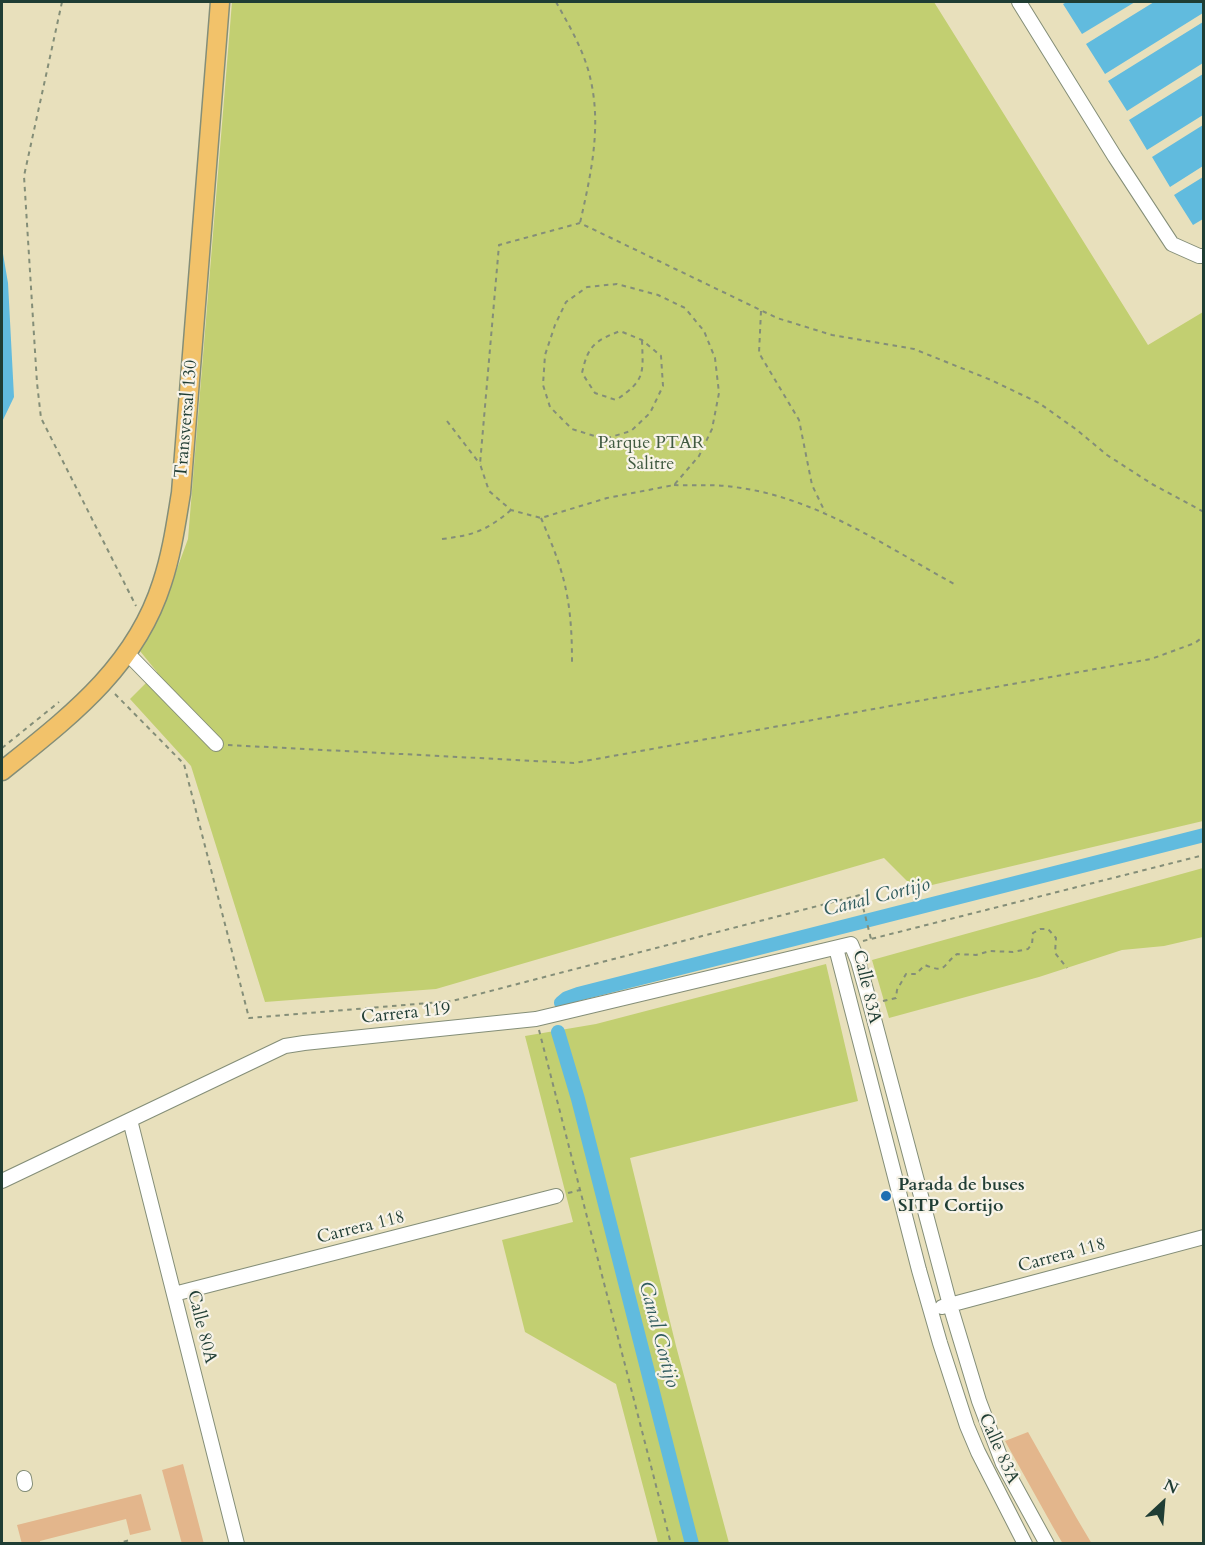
<!DOCTYPE html>
<html>
<head>
<meta charset="utf-8">
<style>
  body { margin:0 }
  #map { position:relative; width:1205px; height:1545px; overflow:hidden; background:#e8e0bc; font-family:Cardo,serif }
  canvas { display:block }
  .frame { position:absolute; inset:0; border:3px solid #1f3d34; pointer-events:none }
  .north { position:absolute; left:1133px; top:1473px; width:60px; height:60px; -webkit-text-stroke:4px #f7f3e8; paint-order:stroke; rotate:26deg; font-size:16px; font-weight:700; line-height:24px; text-align:center; color:#1f3d34 }
  .north::after { content:''; display:block; margin:auto; width:21px; height:27px; background:#1f3d34; clip-path:polygon(50% 0,100% 100%,50% 72%,0 100%) }
</style>
</head>
<body>
<div id="map">
<canvas width="1205" height="1545"></canvas>
<div class="frame"></div>
<div class="north">N</div>
</div>
<script>
const g = document.querySelector('canvas').getContext('2d');
g.lineJoin = 'round';
function fill(path, color) {
  g.fillStyle = color;
  g.fill(path, 'evenodd');
}
function stroke(path, color, width, dash) {
  g.strokeStyle = color;
  g.lineWidth = width;
  g.lineCap = dash ? 'butt' : 'round';
  g.setLineDash(dash || []);
  g.stroke(path);
}
function drawText(font, color, halo, rows, align = 'center') {
  g.font = font + ' Cardo,serif';
  g.lineWidth = 4.5;
  g.setLineDash([]);
  g.textBaseline = 'middle';
  g.strokeStyle = halo;
  g.fillStyle = color;
  for (const [text, x, y, turn = 0] of rows) {
    g.save();
    g.translate(x, y);
    g.rotate((+turn || 0) * Math.PI / 180);
    g.textAlign = isNaN(turn) ? turn : align;
    if (halo) g.strokeText(text, 0, 0);
    g.fillText(text, 0, 0);
    g.restore();
  }
}
const green = new Path2D(`
  M232,2h702l214,343 55,-33v509l-288,68 -31,-31 -448,131 -171,13 -74,-236 -61,-67 27,-27 -17,-21 24,-47 24,-65z
  M1203,868v69l-39,9 -42,4 -83,27 -150,41 -17,-58z
  M826,964l32,137 -228,57 46,188 53,197h-71l-42,-159 -91,-52 -23,-92 71,-18 -48,-186 71,-12z`);
const water = new Path2D(`
  M1067,2h68l-53,32 -19,-30z
  M1154,2h49v11l-98,61 -19,-30z
  M1203,22v41l-76,48 -19,-30z
  M1203,74v41l-56,35 -18,-30z
  M1203,125v41l-33,21 -18,-30z
  M1203,177v42l-10,6 -19,-30z
  M2,248l6,35 6,114 -12,25z`);
const canal = new Path2D(`
  M561,1003l6,-5 11,-4 626,-159
  M558,1032l20,67 114,445`);
const building = new Path2D(`
  M1028,1432l48,85 16,27h-29l-10,-17 -48,-86z
  M183,1464l21,80h-22l-20,-74z
  M141,1494l10,36 -21,5 -4,-16 -86,22v3h-18l-5,-19z`);
const path = new Path2D(`
  M62,2l-38,174 13,207 4,35 95,188
  M556,2c13,23 28,49 34,75 12,49 1,97 -10,146
  M761,311l-2,42 40,67 13,65 13,27
  M642,340c1,33 4,40 -26,60l-21,-7 -13,-20c6,-28 13,-32 38,-42l22,9 19,16 2,30 -13,27 -19,18 -27,8 -32,-10 -22,-22 -7,-22 2,-30 10,-30 11,-23 21,-15 30,-3 41,11 27,13 19,23 11,27 4,35 -7,36 -13,27 -25,29 -67,13 -66,20 -30,-8 -22,-19 -9,-27 19,-219 81,-22 197,95 55,17 82,14 77,31 48,23 38,27 30,25 45,29 52,28
  M447,421l33,43
  M674,485c20,1 41,-1 60,2 82,10 151,59 222,98
  M541,518c10,24 20,47 25,72 5,24 6,48 6,72
  M442,539c32,-4 44,-8 69,-29
  M115,694l69,70 65,254 203,-17 408,-106 11,44
  M228,745l346,18 577,-104 44,-16 9,-7
  M2,748l57,-46
  M863,941l341,-86
  M883,1001l13,-3 1,-8 9,-16h10l9,-9c22,9 17,0 32,-11l19,1 14,-4 23,1 15,-3 4,-5 1,-11 7,-4h8l8,9 -1,15 12,15
  M539,1030l132,514
  M568,1193l12,-3
  M115,1544l15,-4 1,4`);
const minor = new Path2D(`
  M1019,2l96,155 57,87 27,12h5
  M127,653l89,91
  M836,948l83,322 21,73 27,83 11,26 47,92
  M130,1120l107,424
  M2,1181l283,-135 19,-3 232,-24 315,-75 7,17 12,43 80,301 29,96 24,63 44,80
  M174,1294l382,-98
  M942,1307l262,-70
  M24,1478l1,6`);
const major = new Path2D(`
  M2,771c67,-54 133,-103 160,-188 10,-30 14,-60 19,-90l39,-491`);
const markers = [
  [886,1196,6,"#1f6fb2"]
];
const streetNames = [
  ["Transversal 130",187,419,-85],
  ["Calle 83A",866,987,77],
  ["Carrera 119",406,1014,-6],
  ["Carrera 118",361,1228,-14],
  ["Carrera 118",1062,1256,-15],
  ["Calle 80A",201,1327,76],
  ["Calle 83A",998,1449,66]
];
const parkNames = [
  ["Parque PTAR",651,444],
  ["Salitre",651,465]
];
const poiNames = [
  ["Parada de buses",898,1186],
  ["SITP Cortijo",898,1207]
];
const waterNames = [
  ["Canal Cortijo",877,898,-14],
  ["Canal Cortijo",658,1335,75]
];
fill(green, '#c2cf71');
fill(water, '#61bbde');
stroke(canal, '#61bbde', 14);
fill(building, '#e3b68c');
stroke(minor, '#848e78', 16);
stroke(major, '#848e78', 21);
stroke(path, '#848e78', 2, [4.5, 4.5]);
stroke(minor, '#fff', 14);
stroke(major, '#f2c26a', 18);
for (const [x, y, r, color] of markers) {
  const dot = new Path2D();
  dot.arc(x, y, r, 0, 2 * Math.PI);
  g.fillStyle = color;
  g.fill(dot);
  stroke(dot, '#f7f3e8', 2);
}
drawText('18px', '#1f3d34', '#f7f3e8', streetNames);
drawText('18px', '#405a40', '#f7f3e8', parkNames);
drawText('bold 18px', '#1f3d34', '#f7f3e8', poiNames, 'left');
drawText('italic 20px', '#305c5e', '#f7f3e8', waterNames);
</script>
</body>
</html>
